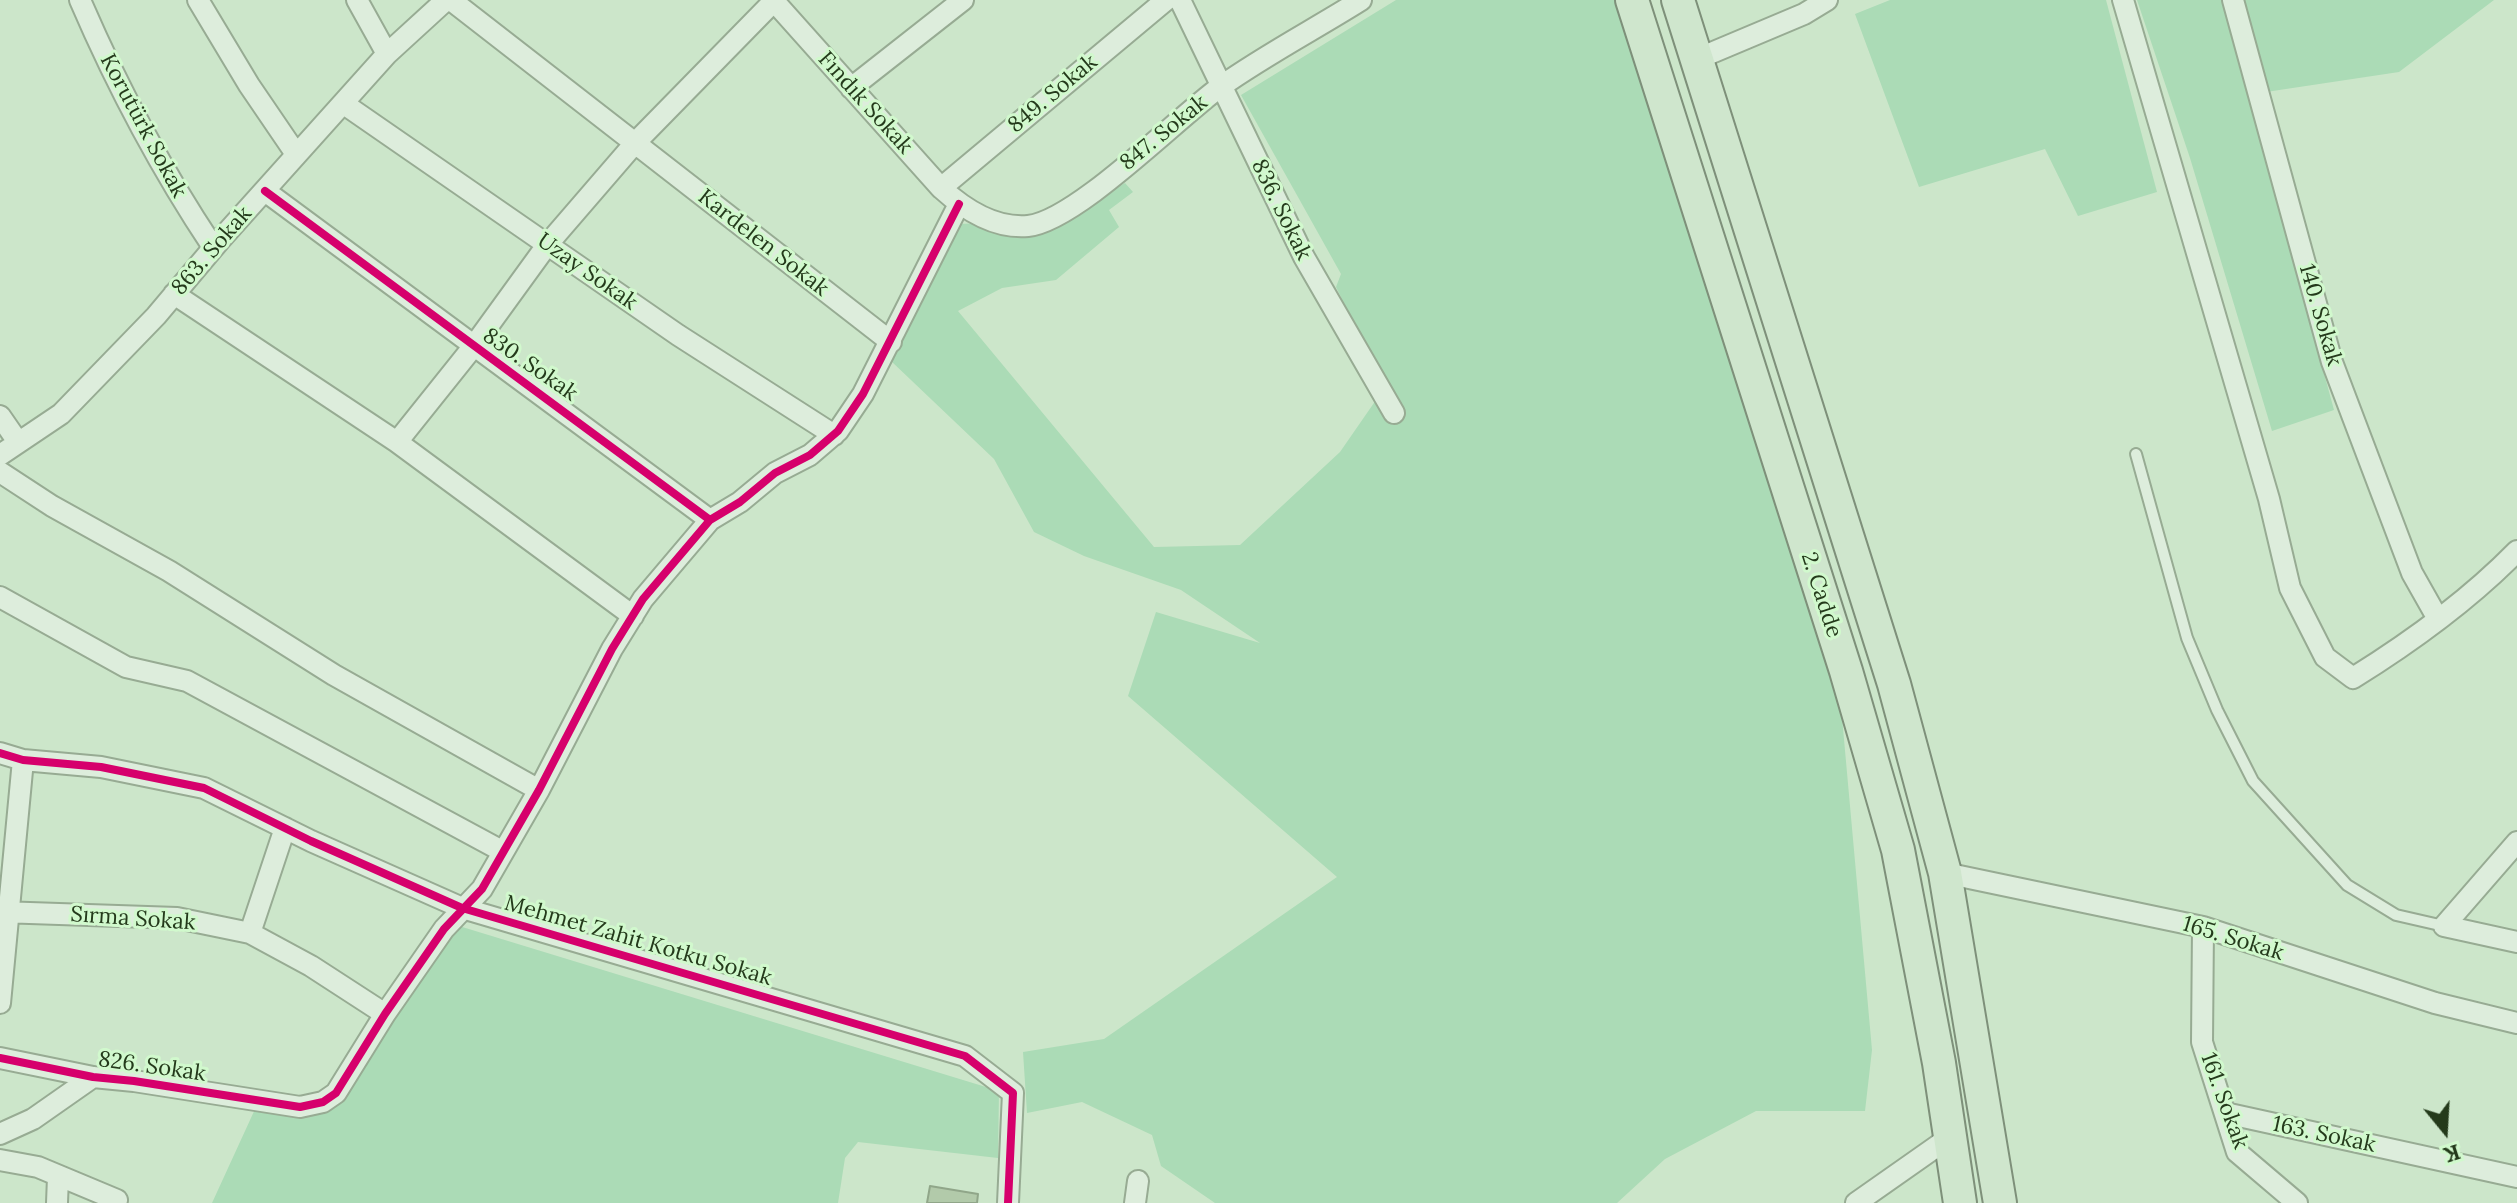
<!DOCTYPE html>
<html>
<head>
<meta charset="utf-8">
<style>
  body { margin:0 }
  #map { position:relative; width:2517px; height:1203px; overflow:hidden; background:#cce6ca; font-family:Lora,serif }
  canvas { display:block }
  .north { position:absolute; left:2405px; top:1091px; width:80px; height:80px; -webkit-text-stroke:6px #d1f9cd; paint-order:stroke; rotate:162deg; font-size:22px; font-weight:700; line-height:32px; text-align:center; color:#243a1b }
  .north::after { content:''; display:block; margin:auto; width:28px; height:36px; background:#243a1b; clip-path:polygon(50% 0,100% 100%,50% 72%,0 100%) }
</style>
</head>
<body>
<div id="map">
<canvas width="2517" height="1203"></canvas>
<div class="north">K</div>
</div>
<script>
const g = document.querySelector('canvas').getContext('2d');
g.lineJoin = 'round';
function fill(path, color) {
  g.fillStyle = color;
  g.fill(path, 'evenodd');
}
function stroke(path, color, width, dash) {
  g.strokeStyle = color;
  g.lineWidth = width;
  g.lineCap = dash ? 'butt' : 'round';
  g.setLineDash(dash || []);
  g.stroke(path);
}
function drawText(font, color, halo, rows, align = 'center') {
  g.font = font + ' Lora,serif';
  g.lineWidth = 6;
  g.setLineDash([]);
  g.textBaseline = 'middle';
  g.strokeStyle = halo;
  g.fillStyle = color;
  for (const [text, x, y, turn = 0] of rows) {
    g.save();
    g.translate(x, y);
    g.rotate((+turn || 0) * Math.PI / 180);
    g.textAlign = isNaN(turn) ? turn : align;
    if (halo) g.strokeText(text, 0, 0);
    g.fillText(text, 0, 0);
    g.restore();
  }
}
const green = new Path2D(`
  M1396,0h227l217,695 32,355 -7,61h-109l-91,48 -48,44h-402l-54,-37 -9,-31 -70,-33 -55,11 -4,-61 81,-13 233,-162 -209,-181 28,-84 104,31 -79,-53 -97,-34 -50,-24 -40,-73 -103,-98 67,-137 107,-4 60,-37 8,9 -24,18 10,17 -63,53 -54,8 -44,23 196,236 86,-2 100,-93 45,-65 -49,-100 5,-13 -100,-179z
  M1890,0h216l51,192 -79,24 -33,-67 -126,38 -64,-173z
  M2137,0h85l112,410 -62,21 -82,-273z
  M2242,0h252l-95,72 -133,20z
  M459,926l540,165 -1,67 -140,-16 -13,16 -7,45h-626l44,-96 77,-1z`);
const building = new Path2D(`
  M930,1186l48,8 -1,9h-50z`);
const service = new Path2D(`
  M2136,454l51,184 30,72 36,71 94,104 49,30 48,11`);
const minor = new Path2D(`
  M80,0c37,86 81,169 133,247
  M198,0l51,85 47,69
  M357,0l30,54
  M451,0l440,342
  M773,0l168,188c23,21 53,41 87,38 48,-5 148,-107 192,-139 45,-32 95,-58 141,-87
  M1180,0l124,257 90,156
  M2123,0l146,499 21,89 35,69 28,21c58,-36 116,-78 164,-127
  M2233,0l99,362 80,211 26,46
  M1697,59l107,-45 23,-14
  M851,88l112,-88
  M344,104l334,231 156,100
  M941,188l225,-188
  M265,191l445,329 30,-18 35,-29 35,-18 28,-24 25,-37 96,-190
  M174,294l223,148 236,174
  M0,416l18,26
  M397,442l76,-95 74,-102 88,-102 139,-142
  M0,455l61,-41 95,-98 64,-76 167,-186 59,-54
  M0,472l52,34 117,65 165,104 205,115
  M0,597l126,70 61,14 315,170
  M0,753l23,7 78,7 103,21 107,53 151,67 503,148 48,37 -5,110
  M2517,842l-73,84 73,16
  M1945,873l258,54 232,76 82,20
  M0,912l177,6 73,15 35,-105
  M2203,927l-1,115 35,110 60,51
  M250,933l61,33 74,48
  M0,1003l23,-243
  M0,1058l93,19 41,4 166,26 23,-5 13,-9 49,-79 59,-85 38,-40 57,-99 73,-141 31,-50 67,-79
  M2225,1113l292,64
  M0,1134l33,-15 60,-42
  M0,1160l38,7 79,33
  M57,1203l1,-26
  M1135,1203l3,-22
  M1856,1203l94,-66`);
const primary = new Path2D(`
  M1632,0l214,671 52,179 41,213 21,140
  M1678,0l216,684 51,189 55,330`);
const cycleway = new Path2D(`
  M265,191l445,329 30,-18 35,-29 35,-18 28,-24 25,-37 96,-190
  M0,753l23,7 78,7 103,21 107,53 151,67 503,148 48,37 -5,110
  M0,1058l93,19 41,4 166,26 23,-5 13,-9 49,-79 59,-85 38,-40 57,-99 73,-141 31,-50 67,-79`);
const streetNames = [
  ["849. Sokak",1053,94,-40],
  ["Fındık Sokak",865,103,48],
  ["Korutürk Sokak",143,126,62],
  ["847. Sokak",1164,133,-39],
  ["836. Sokak",1281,210,64],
  ["Kardelen Sokak",763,243,38],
  ["863. Sokak",212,251,-49],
  ["Uzay Sokak",587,272,35],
  ["140. Sokak",2320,315,74],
  ["830. Sokak",530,365,35],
  ["2. Cadde",1821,595,72],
  ["Sırma Sokak",133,919,4],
  ["165. Sokak",2233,939,17],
  ["Mehmet Zahit Kotku Sokak",638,941,16],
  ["826. Sokak",152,1067,8],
  ["161. Sokak",2224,1101,70],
  ["163. Sokak",2324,1135,12]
];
fill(green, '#abdbb6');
fill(building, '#b2caaa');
stroke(building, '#90a689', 2);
stroke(service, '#97ab93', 14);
stroke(minor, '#97ab93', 24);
stroke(primary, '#7e907a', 36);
stroke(service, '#ddeddc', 10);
stroke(minor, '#ddeddc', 20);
stroke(primary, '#cfe6cd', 32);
stroke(cycleway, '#d6006c', 8);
drawText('22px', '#243a1b', '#d1f9cd', streetNames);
</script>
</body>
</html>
